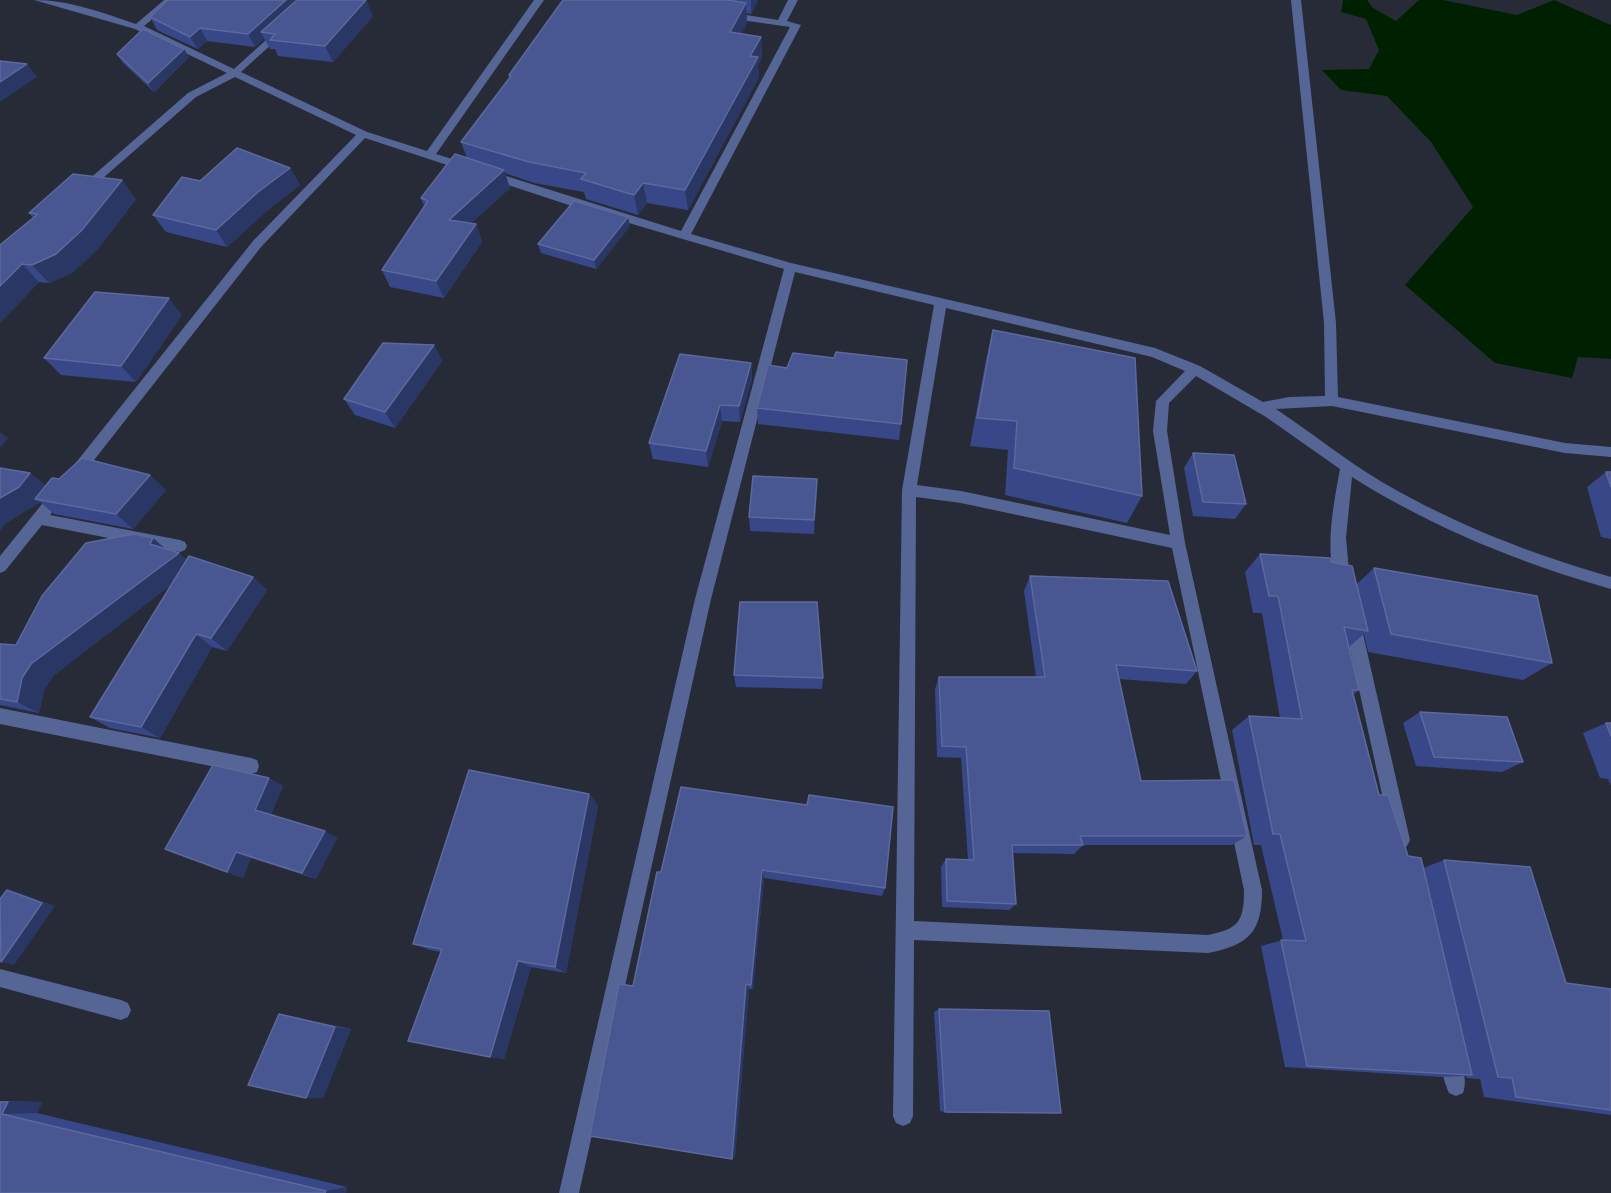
<!DOCTYPE html>
<html>
<head>
<meta charset="utf-8">
<style>
  body { margin:0 }
  canvas { display:block; background:#272b38 }
</style>
</head>
<body>
<canvas width="1611" height="1193"></canvas>
<script>
const g = document.querySelector('canvas').getContext('2d');
g.lineJoin = 'round';
function fill(path, color) {
  g.fillStyle = color;
  g.fill(path, 'evenodd');
}
function stroke(path, color, width, dash) {
  g.strokeStyle = color;
  g.lineWidth = width;
  g.lineCap = dash ? 'butt' : 'round';
  g.setLineDash(dash || []);
  g.stroke(path);
}
const water = new Path2D(`
  M1343,0h24l6,8 23,13 23,-21h24l74,15 37,-15 57,25v334l-33,-2 -6,21 -77,-15 -90,-78 68,-78 -42,-65 -44,-46 -46,-6 -19,-20 47,-1 10,-19 -13,-31 -25,-7z`);
const minor = new Path2D(`
  M34,0c36,0 69,13 102,24l28,-24h11l-31,26 90,43 44,-40h6v4l-43,39 126,60 60,19 107,-151h10l-108,154 245,77 109,-204 -63,-9 -5,-3 5,-3 51,8 10,-20h10l-11,21 14,4 -110,209 100,29 364,85 45,18 63,36 26,-5 36,-1 -1,-73 -33,-323h10l35,323 2,74 227,46 46,4v10l-46,-4 -233,-47 -56,3c36,24 69,51 106,73 72,42 149,72 229,95v12c-91,-26 -178,-61 -259,-112l-6,61 4,44 -2,5h-10c-15,-32 -4,-85 2,-118l-74,-52 -70,-41 -27,27 -2,28 18,112 77,347c0,42 -13,55 -54,63l-294,-13 -1,176 -3,7 -7,3 -7,-3 -3,-7 9,-626 32,-185 -139,-33 -84,327 -132,594h-20l136,-594 89,-330 -209,-62 -210,-69 -104,109 -181,231h-10l-2,-4 2,-4 183,-229 103,-106 -121,-58 -39,20 -109,95h-8v-4l109,-95 39,-20 -92,-44zM946,308l206,49 33,14 -29,30 -3,30 17,104 -209,-44 -44,-6zM916,497l45,6 211,45 72,342c0,31 -5,39 -36,45l-294,-14z
  M60,486l7,6 -17,23 130,25 5,2 2,4 -2,4 -5,2 -138,-27 -37,46 -5,2v-17l55,-68z
  M1352,614l5,2 3,5 50,219 -3,6 -6,3 -6,-3 -3,-6 -48,-219 3,-5z
  M0,708l251,50 6,2 2,6 -2,6 -6,2 -251,-50z
  M0,969l121,31 7,3 3,7 -3,7 -7,3 -121,-33z
  M1450,1047l7,3c5,12 11,31 6,43l-7,3 -7,-3c-5,-12 -11,-31 -6,-43z`);
const wall = new Path2D(`
  M563,0h195l-7,14 -5,-1 1,10 -6,11 20,3 1,20 -4,8 1,12 -71,133 -41,-7 -9,12 -52,-16 -2,-7 -50,-9 -29,-10 5,15 -39,35 5,1 6,18 -38,56 -54,-11 -8,-17 42,-64 -3,-8 46,-40 -6,-16 48,-64v-3z
  M373,16l-40,46 -55,-6 -3,-7h-5l-6,-11 -9,9 -48,-6 -9,8 -41,-19 -7,-13z
  M117,54l72,3 -35,35 -31,-29z
  M290,168l10,17 -31,24 -42,38 -61,-15 -13,-17 47,-34z
  M136,199l-38,50 -26,24 -23,10 -10,-1 -39,41v-78l33,-27 -4,-5z
  M630,226l-34,43 -55,-16 -3,-9z
  M182,315l-46,67 -75,-7 -17,-17z
  M993,330l149,166 -15,27 -122,-28 3,-45 -38,-4 16,-86z
  M434,345l8,16 -47,67 -40,-13 -11,-16z
  M751,363l1,16 -12,43 -18,-1 -14,46 -55,-8 -4,-16z
  M787,368l114,56 -2,16 -141,-16 -1,-16z
  M1193,453l53,51 -11,15 -42,-3 -9,-48z
  M1606,472h5v67l-10,-2 -14,-50z
  M30,473l16,13 13,-7 107,11 -33,39 -79,-15 -14,-12 -34,21z
  M817,479l-3,55 -64,-3 -1,-14z
  M166,549l21,11 66,17 14,13 -40,61 -15,-4 -52,91 -50,-10 -20,-11 82,-133 -119,92 -9,14 -5,23 -39,-8v-61l16,1z
  M1260,554l71,8 26,22 17,-16 178,95 -29,17 -155,-28 -4,-18 -15,13 10,43 -6,5 26,100 29,61 15,12 21,-8 122,123 45,6v126l-127,-18 -4,-18 -14,-1v-2l-24,1 -157,-10 -24,-121 22,-6 -22,-95h-7l-22,-115 17,-14 31,2 -18,-105h-9l-8,-41z
  M1030,576l167,95 -11,13 -67,-5 22,102 106,55 -15,9h-149l-9,9 -61,-1 3,51 -7,6 -67,-3 -1,-40 5,-8 22,1 -7,-102 -24,-1 -2,-68 4,-12h97l-12,-86z
  M734,675l89,3 -1,11 -86,-2z
  M1420,712l103,50 -21,10 -86,-6 -13,-43z
  M1606,723h5v62l-3,-6 -8,-1 -17,-45z
  M269,778l14,8 -12,28 66,24 -21,41 -65,-21 -8,20 -61,-22z
  M681,787l204,101 -3,8 -118,-18 -11,111h-4l-14,168 -3,2 -99,-173z
  M589,794l9,12 -32,167 -35,-6 -27,92 -14,-2 -49,-105 -11,-2 -17,-6z
  M939,1009l6,103 -5,-1 -6,-99z
  M279,1014l72,15 -28,69z
  M0,1101l42,1 -5,11 310,74 -1,6h-346z`);
const shadedWall = new Path2D(`
  M286,0h12l-37,32 3,6 -9,9 -7,-13z
  M366,0l7,16 -40,46 -8,-16z
  M751,0h7l-7,14z
  M746,3l1,20 -15,30 -2,-21z
  M200,28l7,13 -9,8 -8,-12z
  M761,37l1,20 -4,8 1,12 -71,133 -3,-20 65,-134z
  M184,49l5,8 -35,35 -6,-9z
  M27,64l10,13 -37,25v-20z
  M290,168l10,17 -31,24 -42,38 -11,-17 42,-38z
  M504,170l6,18 -54,49 -7,-17z
  M122,180l14,19 -38,50 -26,24 -23,10 -17,-18z
  M643,183l4,20 -9,12 -4,-20z
  M628,217l2,9 -34,43 -2,-9z
  M476,224l6,18 -38,56 -8,-17z
  M22,264l17,18 -39,41v-37z
  M169,298l13,17 -46,67 -15,-16z
  M434,345l8,16 -47,67 -10,-16z
  M751,363l1,16 -12,43 -1,-16z
  M720,405l2,16 -14,46 -2,-16z
  M0,432l8,6 -8,10z
  M30,473l21,16 -16,10 5,4 -34,20 -6,8v-33z
  M150,475l16,15 -33,39 -17,-15z
  M817,479v15l-3,40v-14z
  M153,538l16,14 -19,-8z
  M179,553l15,14 -141,109 -9,14 -5,23 -22,-11 5,-24 9,-14z
  M253,577l14,13 -40,61 -16,-13z
  M196,634l16,13 -52,91 -19,-11z
  M269,778l14,8 -13,31 -15,-7z
  M589,794l9,12 -32,167 -11,-6z
  M325,831l12,7 -21,41 -14,-6z
  M236,852l15,6 -8,20 -16,-6z
  M762,870l2,8 -11,111 -2,-4z
  M7,890l13,3 35,13 -41,59 -13,-3z
  M518,961l13,6 -27,92 -14,-2z
  M746,984l3,5 -14,168 -3,2z
  M335,1027l16,2 -28,69h-17z
  M8,1102h34l-5,11 -35,1z
  M347,1187l-1,6h-21l1,-2z`);
const building = new Path2D(`
  M168,0h118l-38,34 -48,-6 -10,9 -40,-20z
  M297,0h69l-41,46 -55,-6 5,-6 -14,-2z
  M563,0h165l18,3 -16,29 31,5 -11,19 8,1 -73,133 -42,-7 -9,12 -53,-16 5,-6 -57,-11 -68,-20 50,-66 -2,-1z
  M143,29l41,20 -36,34 -31,-29z
  M0,61l27,3 -27,18z
  M237,148l53,20 -32,24 -42,38 -63,-15 29,-38 18,4z
  M455,154l49,16 -55,50 27,4 -40,57 -54,-11 46,-69 -7,-3z
  M73,174l49,6 -40,50 -26,24 -24,11 -10,-1 -22,22v-41l38,-31 -9,-1z
  M574,201l54,16 -34,43 -56,-16z
  M95,292l74,6 -48,68 -77,-8z
  M993,330l142,28 7,138 -128,-28 3,-47 -40,-3z
  M383,343l51,2 -49,67 -41,-13z
  M836,352l71,8 -6,64 -144,-16 11,-43 19,3 6,-15 41,5z
  M680,354l71,9 -12,43 -19,-1 -14,46 -57,-8z
  M1193,453l41,2 12,49 -43,-2z
  M82,458l68,17 -34,39 -81,-15 17,-21 7,1z
  M0,468l30,5 -11,14 -19,11z
  M1606,472h5v15z
  M753,476l64,3 -3,41 -65,-3z
  M134,534l19,4 -3,6 29,9 -148,111 -9,14 -5,24 -17,-3v-55l16,1 26,-49 44,-53z
  M1260,554l70,4 1,4 21,4 16,65 -24,-4 15,63h-7l27,105h9l20,61 13,2 51,217 -165,-9 -26,-126 25,1 -26,-107h-7l-24,-118 53,3 -24,-123h-9z
  M189,556l64,21 -42,61 -15,-4 -55,93 -51,-10z
  M1374,568l163,28 15,67 -161,-29z
  M1030,576l138,5 29,90 -81,-6 25,116 93,-1 13,56h-167l3,9h-71l4,59 -69,-3 -1,-42 28,1 -8,-113 -24,-1 -3,-69h106z
  M740,602h77l6,76 -89,-3z
  M1420,712l87,5 16,45 -89,-5z
  M1606,723h5v13z
  M213,765l56,13 -14,32 70,21 -23,42 -66,-21 -9,20 -62,-23z
  M469,770l120,24 -34,173 -37,-6 -28,96 -82,-16 34,-92 -29,-5z
  M681,787l126,18 2,-10 84,12 -8,81 -123,-18 -11,115 -5,-1 -14,175 -142,-23 29,-152 14,2 24,-114h4z
  M1444,860l86,7 36,116 45,6v121l-95,-13 -4,-19 -14,-1z
  M7,890l35,13 -41,59 -1,-63z
  M939,1009l110,2 12,102 -116,-1z
  M279,1014l56,13 -29,71 -58,-13z
  M0,1102h8l-6,12 324,77 -1,2h-325z`);
fill(water, '#002101');
fill(minor, '#556596');
fill(wall, '#374788');
fill(shadedWall, '#2a3664');
fill(building, '#485691');
stroke(building, '#5d699c', 1.5);
</script>
</body>
</html>
